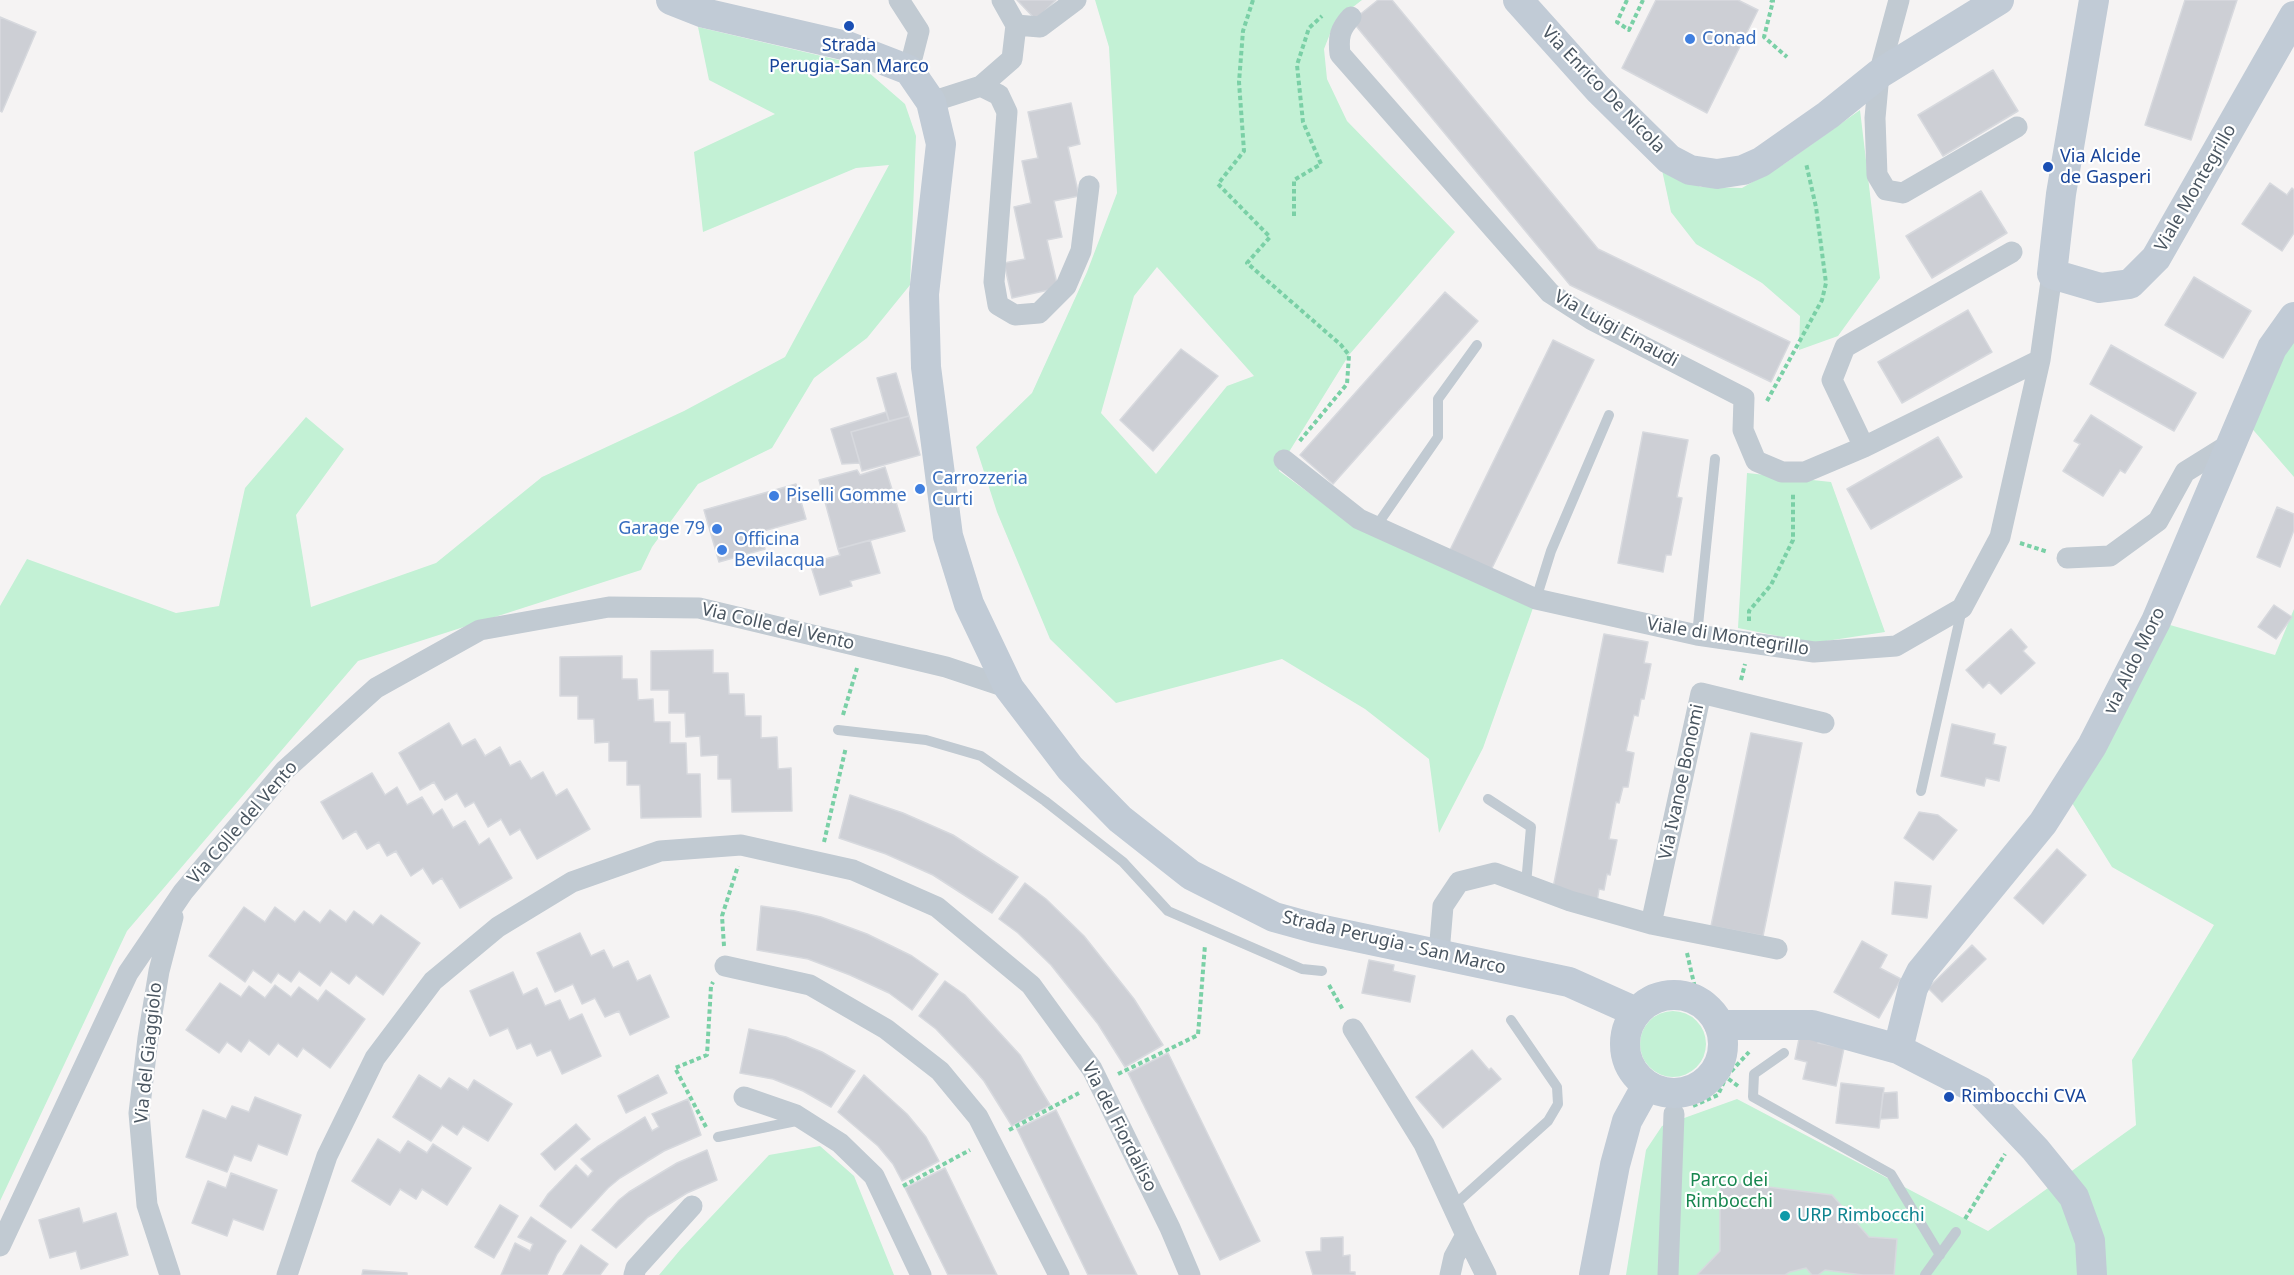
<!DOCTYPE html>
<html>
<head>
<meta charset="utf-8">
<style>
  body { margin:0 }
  canvas { display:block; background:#f5f3f3 }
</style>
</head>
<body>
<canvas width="2294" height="1275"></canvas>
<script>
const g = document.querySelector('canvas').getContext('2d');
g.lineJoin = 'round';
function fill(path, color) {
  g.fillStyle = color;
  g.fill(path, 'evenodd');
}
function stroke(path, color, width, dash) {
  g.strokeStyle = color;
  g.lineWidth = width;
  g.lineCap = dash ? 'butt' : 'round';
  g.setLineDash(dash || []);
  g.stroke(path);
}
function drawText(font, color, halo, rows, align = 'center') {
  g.font = font + ' "Noto Sans",sans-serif';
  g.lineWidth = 4.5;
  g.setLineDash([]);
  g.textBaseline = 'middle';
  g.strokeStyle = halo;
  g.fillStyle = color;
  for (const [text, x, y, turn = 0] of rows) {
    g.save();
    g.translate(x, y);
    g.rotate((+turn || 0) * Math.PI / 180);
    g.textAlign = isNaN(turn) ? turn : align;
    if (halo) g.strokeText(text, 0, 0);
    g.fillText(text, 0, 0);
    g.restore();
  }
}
const green = new Path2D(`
  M1095,0h267l-27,21 -11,28 3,30 20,42 108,111 -106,123 -65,105 -3,-4 -2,15 74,54 180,83 -50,140 -44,85 -10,-74 -64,-50 -83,-50 -166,44 -66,-64 -53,-127 -21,-65 56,-54 55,-121 30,-79 -8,-146zM1157,267l97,109 -27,10 -71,88 -55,-61 33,-117z
  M698,27l162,38 45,39 11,32 -6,149 -43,53 -53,40 -42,70 -74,36 -46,63 -11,23 -283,91 -231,270 -127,270v-595l27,-47 149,54 43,-7 26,-118 61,-71 38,32 -48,66 15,92 125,-44 106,-86 142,-66 101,-54 104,-192 -33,3 -153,64 -9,-80 81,-38 -66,-34z
  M1860,110l20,168 -42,58 -39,14 1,-34 -38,-33 -66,-39 -25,-32 -9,-42 39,17 41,1 42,-24z
  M2294,317v160l-52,-60z
  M1747,473l84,9 54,150 -72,11 -75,-15z
  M2294,609v666h-668l20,-125 16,-24 75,-27 251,132 148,-106 -4,-65 82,-135 -102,-58 -48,-77 92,-169 119,34z
  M1640 1044a33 33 0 1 1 66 0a33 33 0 1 1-66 0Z
  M820,1146l34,30 40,99h-235l21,-25 89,-95z`);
const building = new Path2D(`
  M1017,0h39l-20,20z
  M1378,0h14l206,249 192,93 -19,40 -201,-97 -218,-264z
  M1656,0h82l20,10 -51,103 -85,-45z
  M2185,0h52l-46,140 -46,-15z
  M0,17l36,15 -34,80 -2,-1z
  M1993,70l25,41 -75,45 -25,-41z
  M1071,103l9,41 -12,3 11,49 -25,5 8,36 -15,3 11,48 -46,10 -8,-35 21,-4 -11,-52 17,-4 -9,-42 16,-3 -10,-46z
  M2270,183l17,12 5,-7 2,2v43l-12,18 -40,-27z
  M1981,191l26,42 -75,45 -26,-42z
  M2194,277l57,34 -28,47 -58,-33z
  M1445,292l33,29 -145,163 -33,-29z
  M1968,310l24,42 -90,51 -24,-41z
  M1553,340l41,20 -103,210 -41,-20z
  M2111,345l85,48 -22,38 -84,-47z
  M1181,349l37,27 -65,75 -33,-31z
  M896,373l13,43 -20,5 -12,-43z
  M886,412l3,9 -38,11 9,31 -18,1 -11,-35z
  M2091,415l51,32 -17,26 -5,-3 -17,26 -40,-25 17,-27 -6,-3z
  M909,416l11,39 -58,16 -11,-39z
  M1643,432l45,8 -11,57 5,1 -11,57h-5l-3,17 -45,-9z
  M1938,437l24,40 -91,52 -24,-40z
  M885,467l20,64 -67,18 -19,-69 38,-10 3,5z
  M796,484l10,35 -46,13 5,17 -46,13 -15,-52z
  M2277,507l17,7v16l-14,37 -23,-10z
  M870,540l10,33 -30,8 2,5 -32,9 -10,-32 30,-8 -2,-6z
  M2274,605l18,12 -16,22 -18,-12z
  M2011,629l16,18 -4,4 12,12 -34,31 -12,-12 -6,6 -17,-18z
  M1604,634l44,8 -4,21 7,1 -7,35h-3l-3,17 -4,-1 -8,36 8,2 -6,34h-5l-4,16 -3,-1 -7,37 8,1 -7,35 -3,-1 -3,16 -5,-1 -2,13 -45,-9z
  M713,650v23h15l1,21h15l1,22h16v22l16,-1 1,32 13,-1 1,43 -60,1 -1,-33h-13v-24l-17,1 -1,-20 -14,1 -1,-24h-16v-23h-18v-39z
  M622,656v23h15l1,21 15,-1 1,23h16v21h16l1,31h13l1,43 -60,1 -1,-33h-13v-24h-18v-19l-14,1 -1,-24h-16v-23h-18v-39z
  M449,723l13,23 13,-7 10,17 15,-9 10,19 10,-5 11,18 12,-7 13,24 11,-7 23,40 -53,30 -17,-30 -10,6 -9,-16 -13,8 -14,-25 -9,5 -8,-14 -12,7 -11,-18 -14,8 -21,-37z
  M1952,724l43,10 -2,10 13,3 -7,34 -13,-3 -2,8 -43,-10z
  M1751,733l51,10 -39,193 -52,-10z
  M372,773l13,22 12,-8 10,18 15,-8 11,18 9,-6 11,19 12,-7 14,24 10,-7 23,40 -52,30 -18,-30 -9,6 -10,-16 -12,8 -15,-25 -9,5 -8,-14 -12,7 -11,-18 -13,8 -22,-37z
  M850,795l53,18 50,22 65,42 -26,36 -59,-38 -47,-21 -47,-16z
  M1919,812l19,3 19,15 -24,30 -29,-22z
  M2057,849l29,26 -43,49 -29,-26z
  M1895,882l36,4 -4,32 -35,-4z
  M1025,883l21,16 38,37 50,63 29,46 -38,22 -27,-43 -47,-59 -33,-32 -19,-14z
  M761,906l34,5 26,6 46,17 45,22 26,18 -26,36 -23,-17 -39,-18 -42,-16 -51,-9z
  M244,907l21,15 10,-15 20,15 9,-11 16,12 10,-13 16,12 8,-11 19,14 8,-10 39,28 -37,52 -27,-20 -7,9 -18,-13 -11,15 -21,-15 -8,11 -13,-9 -7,10 -18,-13 -8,12 -36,-26z
  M580,933l11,23 13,-6 9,18 15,-7 9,20 13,-6 19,42 -39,18 -11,-24 -14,6 -10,-19 -13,6 -9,-20 -18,8 -18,-39z
  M1862,941l25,14 -7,13 21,11 -22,39 -45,-26z
  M1972,945l14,14 -44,43 -14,-14z
  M1369,960l25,5 -1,6 22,5 -5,26 -48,-9z
  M513,972l10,23 14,-7 8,18 15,-6 9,20 13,-6 19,42 -39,18 -11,-24 -14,6 -6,-13 -14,6 -9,-21 -18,8 -20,-45z
  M945,981l20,14 55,60 30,50 -38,21 -28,-45 -13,-15 -35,-37 -17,-13z
  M220,983l21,14 8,-11 16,12 10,-13 16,12 8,-10 19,14 8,-11 39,29 -35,49 -27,-20 -6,9 -19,-14 -9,12 -20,-15 -8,12 -14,-10 -8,11 -33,-23z
  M749,1029l37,8 36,15 33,19 -24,36 -28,-16 -30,-12 -33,-6z
  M1800,1034l19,4 -1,5 26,5 -8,38 -33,-7 4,-17 -12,-3z
  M1472,1050l17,20 2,-2 10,11 -58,49 -27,-31z
  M1168,1053l92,188 -40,19 -92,-187z
  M419,1075l22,14 8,-11 19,12 6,-10 38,24 -24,37 -25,-15 -6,9 -15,-10 -11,16 -38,-24z
  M658,1075l9,18 -41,20 -8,-17z
  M864,1075l43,39 19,23 13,24 -37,20 -9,-17 -15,-18 -40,-34z
  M1841,1083l43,5 -5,40 -43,-5z
  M1897,1092l1,26 -18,1 3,-26z
  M255,1097l46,18 -14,40 -29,-11 -7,17 -17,-6 -7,17 -41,-15 17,-47 23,9 6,-13 17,6z
  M688,1099l13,36 -37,16 -44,27 -12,10 -37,40 -31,-22 8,-12 28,-29 12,12 5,-6 -12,-12 16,-12 48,-30 7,14 7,-4 -7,-13z
  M1056,1110l81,165h-49l-71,-146z
  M576,1124l14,15 -35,31 -14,-16z
  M378,1139l22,14 8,-12 19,12 6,-9 38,24 -24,37 -25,-16 -6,10 -16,-10 -10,16 -38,-24z
  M707,1150l10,30 -30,13 -39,24 -32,31 -24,-18 27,-30 10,-8 48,-29z
  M945,1168l52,107h-49l-43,-87z
  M231,1173l46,17 -14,40 -30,-11 -6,17 -35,-13 16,-42 18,7z
  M1720,1181l112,14 37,42 28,2 -3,36h-31l-38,-5 -7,5h-6l-6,-7 -16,4 -5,3h-88l23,-24z
  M500,1205l18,11 -24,42 -19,-11z
  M79,1208l4,15 33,-10 12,42 -47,14 -5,-18 -26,7 -11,-38z
  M531,1217l35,24 -9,13 -10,21h-46l14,-32 15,8 3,-7 -15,-7z
  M1343,1237v19l7,-1v17h5v3h-42l-7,-23 15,-1v-13z
  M581,1245l27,19 -8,11h-37z
  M363,1270l44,3v2h-45z`);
const path = new Path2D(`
  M1253,0l-10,31 -4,51 5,69 -26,33 52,53 -23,26 94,82 8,10 -2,29 -49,59
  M1627,0l-10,22 12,8 14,-30
  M1770,0l3,1 -9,36 23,20
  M1294,216v-36l27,-16 -18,-42 -6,-57 12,-37 13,-12
  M1767,401l55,-101 4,-17 -10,-76 -10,-44
  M2020,543l28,9
  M1749,621v-10l22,-26 22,-45v-48
  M1741,680l4,-16
  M843,715l14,-47
  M824,842l22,-95
  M724,946l-2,-30 16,-50
  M1687,953l11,48
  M1329,985l14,25
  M1118,1074l80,-39 7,-90
  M1738,1086l-12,-9 23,-25
  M1693,1106l25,-11 8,-18
  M706,1127l-31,-59 32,-13 4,-69 2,-4
  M1009,1130l70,-37
  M903,1186l67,-36
  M1965,1219l40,-65`);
const lane = new Path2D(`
  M1375,528l63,-91v-38l39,-54
  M1536,599l15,-48 58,-136
  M1697,635l18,-176
  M838,730l88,10 55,16 64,45 78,61 45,49 134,58 20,2
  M1921,791l41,-182
  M1488,799l43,28 -5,57
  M1784,1053l-30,21 -1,23 138,77 49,81
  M718,1137l83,-17
  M1452,1207l96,-86 10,-17 -1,-17 -46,-67
  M1925,1275l31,-43`);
const street = new Path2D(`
  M899,0l20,31 -10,39
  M1899,0l-20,74 -4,44 2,57 9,15 17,3 114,-66
  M1351,17c-11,12 -13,20 -11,37l210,239 42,27 152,78 -1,32 13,31 26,11h23l59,-25 176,-87
  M1016,25l24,2 36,-27
  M981,86l18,9 8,17 -13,170 4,23 17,10 24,-2 27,-27 15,-35 8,-65
  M931,102l50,-16 31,-27 4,-34 -14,-25
  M1864,447l-32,-67 13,-33 167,-95
  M1284,460l75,59 177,80 161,36 117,17 82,-6 66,-38 38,-71 40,-177 12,-86
  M2067,558l43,-2 48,-35 27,-49 45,-28
  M1651,924l50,-231 123,30
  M1439,953l4,-47 16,-24 36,-9 75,28 81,23 126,25
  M725,966l85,19 76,44 54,42 38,46 81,158
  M1353,1029l71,115 42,91 -12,22 -4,18
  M744,1097l52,18 44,28 34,33 47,99
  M1466,1235l20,40
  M0,1246l128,-273 55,-81 102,-122 91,-82 104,-58 129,-23 90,1 247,59 63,21
  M170,1275l-23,-70 -8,-92 9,-75 11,-67 14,-54
  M287,1275l40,-119 48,-98 58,-77 65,-54 74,-45 88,-31 81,-6 112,25 84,37 94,78 61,84 78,159 20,47
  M634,1275l2,-7 56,-62
  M1668,1275l6,-161`);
const secondary = new Path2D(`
  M671,0l33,13 143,33 62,24 22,32 10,42 -17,150 2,73 22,169 21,68 40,84 61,80 50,51 71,56 83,42 40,11 255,54 67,30
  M1518,0l80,89 71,70 21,11 27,4 26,-4 18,-8 67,-47 51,-41 120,-74
  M2094,0l-33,194 -9,80 48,14 30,-4 26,-26 138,-242
  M1625 1044a49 49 0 1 1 98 0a49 49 0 1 1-98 0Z
  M1719,1025h93l86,24 82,42 55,58 39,48 16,44 2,34
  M1898,1049l15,-61 8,-16 122,-149 49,-77 64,-125 116,-273 22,-31
  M1594,1275l21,-110 12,-44 20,-36`);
const markers = [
  [849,26,6,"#1a4fb4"],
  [1690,39,6,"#3f7fe0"],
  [2048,167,6,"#1a4fb4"],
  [920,489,6,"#3f7fe0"],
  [774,496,6,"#3f7fe0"],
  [717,529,6,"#3f7fe0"],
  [722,550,6,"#3f7fe0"],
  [1949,1097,6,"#1a4fb4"],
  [1785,1216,6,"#0f9aa8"]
];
const shopNames = [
  ["Conad",1702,39],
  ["Carrozzeria",932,479],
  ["Curti",932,500],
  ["Piselli Gomme",786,496],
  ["Garage 79",705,529,"right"],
  ["Officina",734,540],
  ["Bevilacqua",734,561]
];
const transitNames = [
  ["Strada",849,46,"center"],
  ["Perugia-San Marco",849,67,"center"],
  ["Via Alcide",2060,157],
  ["de Gasperi",2060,178],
  ["Rimbocchi CVA",1961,1097]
];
const streetNames = [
  ["Via Enrico De Nicola",1603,90,46],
  ["Viale Montegrillo",2196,188,-60],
  ["Via Luigi Einaudi",1616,329,29],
  ["Via Colle del Vento",778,627,13],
  ["Viale di Montegrillo",1728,637,9],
  ["via Aldo Moro",2135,661,-64],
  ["Via Ivanoe Bonomi",1682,782,-78],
  ["Via Colle del Vento",243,823,-49],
  ["Strada Perugia - San Marco",1394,943,13],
  ["Via del Giaggiolo",149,1053,-84],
  ["Via del Fiordaliso",1119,1127,63]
];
const parkNames = [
  ["Parco dei",1729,1181],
  ["Rimbocchi",1729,1202]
];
const cultureNames = [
  ["URP Rimbocchi",1797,1216]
];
fill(green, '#c3f1d5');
fill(building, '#cdcfd5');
stroke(building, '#d7d9de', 1.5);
stroke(path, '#7ad0a6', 4, [4.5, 3]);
stroke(lane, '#c1cad2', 10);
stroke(street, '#c1cad2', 21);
stroke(secondary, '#c1cbd6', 30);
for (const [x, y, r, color] of markers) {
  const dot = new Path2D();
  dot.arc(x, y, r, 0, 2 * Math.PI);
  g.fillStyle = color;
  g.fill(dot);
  stroke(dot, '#fff', 2);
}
drawText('18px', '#366cbe', '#fff', shopNames, 'left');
drawText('18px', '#164399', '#fff', transitNames, 'left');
drawText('18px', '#4a5661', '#fff', streetNames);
drawText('18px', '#17864f', '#fff', parkNames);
drawText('18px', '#0d838f', '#fff', cultureNames, 'left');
</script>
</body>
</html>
